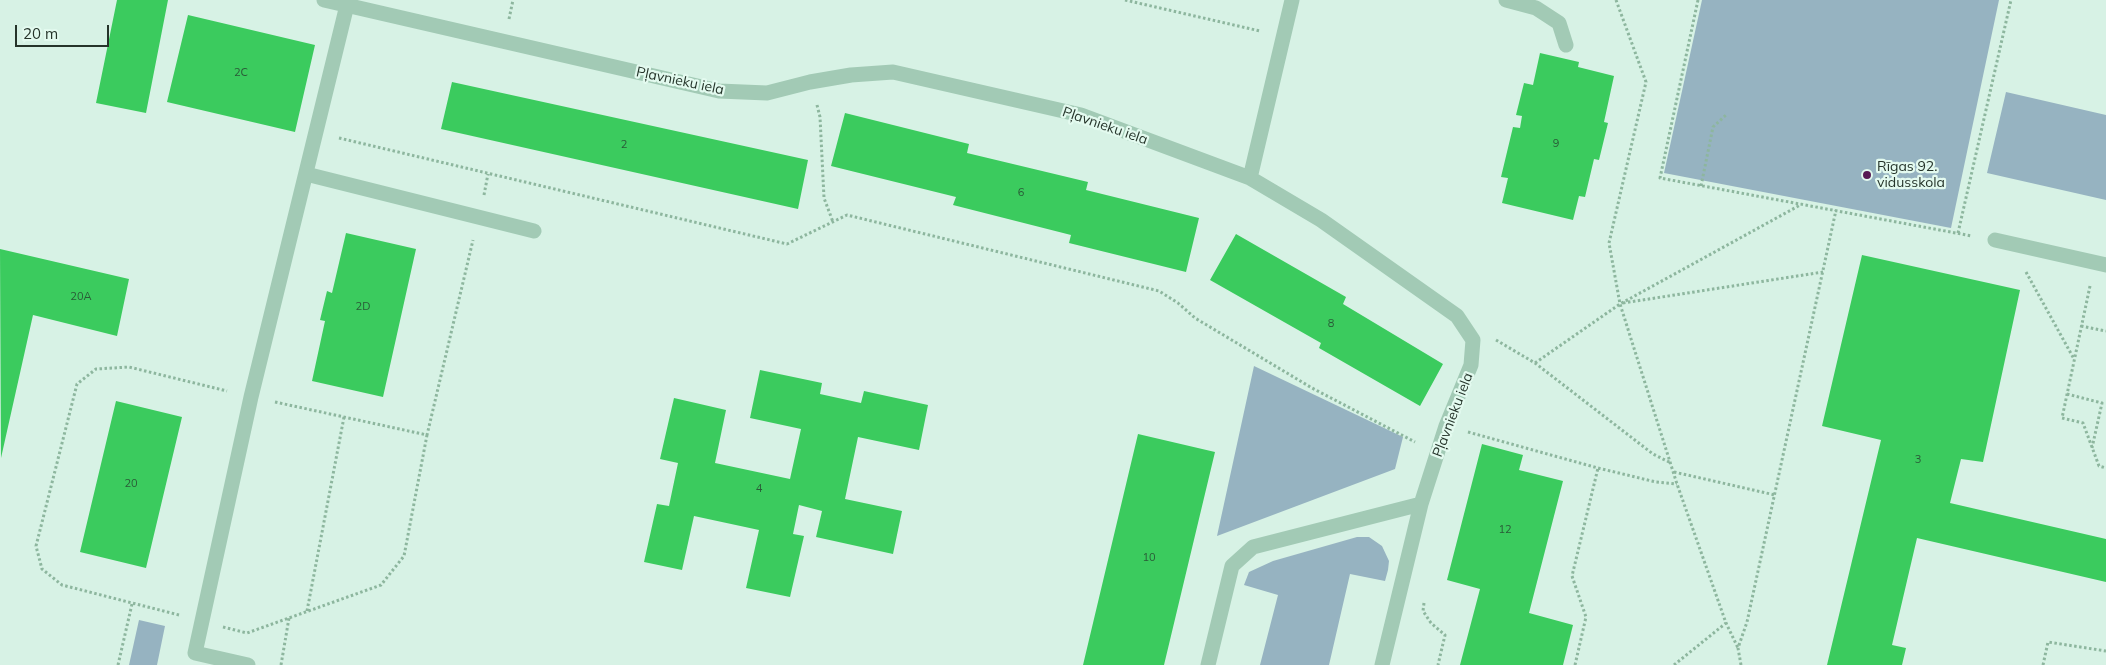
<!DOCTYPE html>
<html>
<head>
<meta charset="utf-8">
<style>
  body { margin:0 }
  #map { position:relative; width:2106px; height:665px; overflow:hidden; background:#d7f2e5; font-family:Mulish,sans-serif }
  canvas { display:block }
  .scale { position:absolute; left:15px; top:25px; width:94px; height:22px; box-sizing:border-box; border:2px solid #25342a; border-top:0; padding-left:6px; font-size:15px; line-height:18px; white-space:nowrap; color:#25342a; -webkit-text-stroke:4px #e3faef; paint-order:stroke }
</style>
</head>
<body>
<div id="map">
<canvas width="2106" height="665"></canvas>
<div class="scale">20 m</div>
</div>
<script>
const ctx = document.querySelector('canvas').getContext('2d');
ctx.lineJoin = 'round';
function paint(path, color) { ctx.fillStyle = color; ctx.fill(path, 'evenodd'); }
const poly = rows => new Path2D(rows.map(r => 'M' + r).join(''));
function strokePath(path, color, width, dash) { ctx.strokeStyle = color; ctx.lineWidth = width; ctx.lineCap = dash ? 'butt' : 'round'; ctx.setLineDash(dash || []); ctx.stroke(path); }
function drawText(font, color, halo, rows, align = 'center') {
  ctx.font = font + ' Mulish,sans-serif'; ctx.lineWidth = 4.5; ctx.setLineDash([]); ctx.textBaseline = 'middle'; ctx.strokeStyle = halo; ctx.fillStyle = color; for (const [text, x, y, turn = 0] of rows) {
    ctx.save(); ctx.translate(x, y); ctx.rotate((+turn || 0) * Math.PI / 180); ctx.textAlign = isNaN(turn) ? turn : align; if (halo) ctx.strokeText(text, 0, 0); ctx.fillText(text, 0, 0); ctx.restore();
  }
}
paint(poly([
  [1702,0,1999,0,1951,228,1664,173],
  [2006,92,2106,115,2106,200,1987,173],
  [1254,366,1403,437,1395,469,1217,536],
  [1357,537,1369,537,1382,546,1389,561,1388,570,1385,581,1350,574,1329,665,1260,665,1278,595,1244,585,1249,572,1273,561],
  [139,620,165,626,157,665,129,665]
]), '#96b3c1');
paint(poly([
  [117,0,168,0,146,113,96,103],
  [188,15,315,45,295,132,167,102],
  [1540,53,1579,62,1578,67,1614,76,1604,122,1608,123,1599,160,1594,159,1585,197,1579,196,1573,220,1502,203,1508,178,1501,177,1513,127,1520,128,1522,116,1516,115,1524,83,1533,85],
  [452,82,808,160,798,209,441,129],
  [845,113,969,144,967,153,1088,182,1086,190,1199,218,1186,272,1069,243,1071,235,953,205,956,197,831,166],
  [346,233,416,249,383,397,312,381,325,321,320,320,327,291,332,293],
  [1236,234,1346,297,1343,304,1443,364,1420,406,1319,348,1321,343,1210,280],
  [0,249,129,279,117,336,33,315,1,458],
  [1862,255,2020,290,1983,462,1961,459,1950,503,2106,539,2106,582,1917,538,1892,645,1906,648,1902,665,1827,665,1881,440,1822,426],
  [760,370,822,383,820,394,861,403,864,391,928,405,919,450,858,437,845,499,902,511,893,554,816,537,822,511,799,505,793,534,804,536,790,597,746,588,759,530,694,516,682,570,644,562,657,504,669,506,678,463,660,459,674,398,726,410,715,463,790,479,801,429,750,418],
  [116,401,182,417,146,568,80,552],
  [1138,434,1215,452,1164,665,1083,665],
  [1482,444,1523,455,1519,470,1563,481,1529,613,1573,625,1563,665,1460,665,1480,589,1447,580]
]), '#3bcb5e');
strokePath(poly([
  [1125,0,1260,31],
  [1616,0,1646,82,1609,243,1620,304,1677,484,1726,623,1738,648],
  [1698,0,1660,178,1972,236],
  [509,19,513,0],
  [817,105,820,117,824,198,833,222],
  [339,138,787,244,847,215,1159,291,1178,303,1195,318,1312,388,1415,442],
  [1701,186,1713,127,1726,115],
  [484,195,488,174],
  [1958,233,2011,0],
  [2026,272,2074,359],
  [2090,286,2062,418,2083,423,2099,466,2106,468],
  [1623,303,1823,272],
  [2081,326,2106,331],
  [1496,340,1535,363,1653,454,1671,463],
  [1535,363,1620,304,1802,204],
  [2067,394,2102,403,2092,448],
  [275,402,427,435,473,240],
  [1468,432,1598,468,1656,482,1677,484],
  [1674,472,1775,495],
  [1424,603,1423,611,1431,623,1445,635,1438,665],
  [307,611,344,417],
  [179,615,62,585,42,569,36,546,77,384,96,369,129,367,227,391],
  [223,627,247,633,381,585,404,556,427,435],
  [118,665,132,604],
  [281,665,289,618],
  [1575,665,1586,617,1572,576,1598,468],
  [1674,665,1726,623],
  [1741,665,1738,648,1747,622,1836,210],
  [2043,665,2048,642,2106,651]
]), '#8db69e', 3, [2.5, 2.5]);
strokePath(poly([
  [324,0,719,91,767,93,810,82,851,75,893,72,1081,115,1250,178,1321,220,1457,316,1473,340,1471,365,1446,426,1421,504,1382,665],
  [1506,0,1536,8,1559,23,1566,45],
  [306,174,534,231],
  [1250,178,1292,0],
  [1995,240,2106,265],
  [248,665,195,653,251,397,347,5],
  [1208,665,1232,566,1253,547,1421,504]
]), '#a2cab5', 15);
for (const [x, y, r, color] of [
  [1867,175,5,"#571953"]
]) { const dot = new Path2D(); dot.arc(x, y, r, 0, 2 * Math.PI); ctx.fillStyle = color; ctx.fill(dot); strokePath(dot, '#e3faef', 2); }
drawText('11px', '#2a5a37', null, [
  ["2C",241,73],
  ["9",1556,144],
  ["2",624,145],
  ["6",1021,193],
  ["20A",81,297],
  ["2D",363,307],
  ["8",1331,324],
  ["3",1918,460],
  ["20",131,484],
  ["4",759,489],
  ["12",1505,530],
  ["10",1149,558]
]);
drawText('14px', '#25342a', '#e3faef', [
  ["Pļavnieku iela",680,81,12],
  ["Pļavnieku iela",1105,126,19],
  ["Pļavnieku iela",1453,415,-69]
]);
drawText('14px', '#25342a', '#e3faef', [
  ["Rīgas 92.",1877,167],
  ["vidusskola",1877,183]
], 'left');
</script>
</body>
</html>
